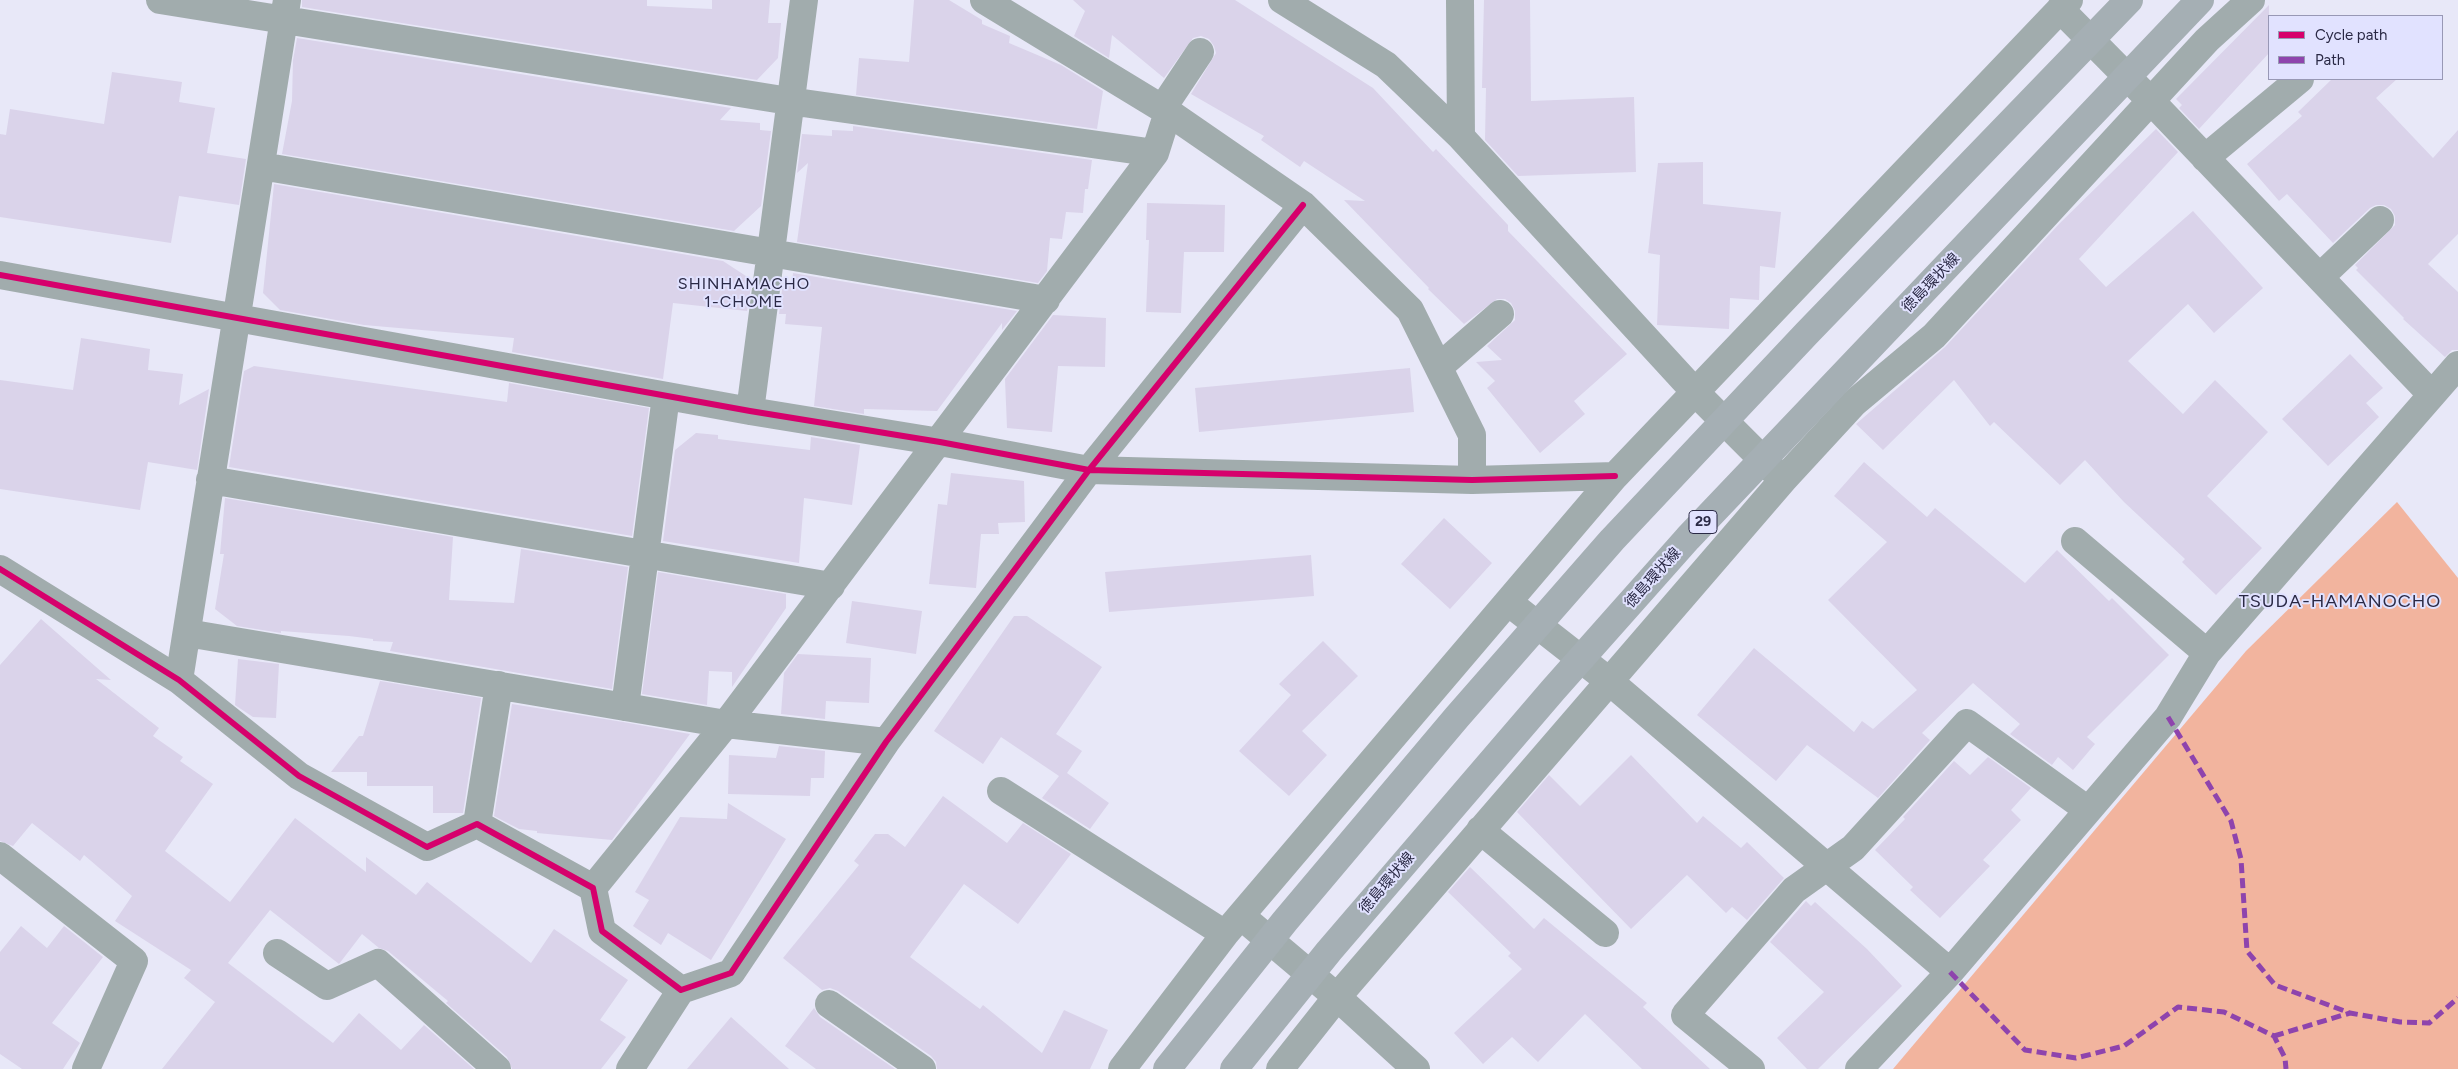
<!DOCTYPE html>
<html>
<head>
<meta charset="utf-8">
<style>
  body { margin:0 }
  #map { position:relative; width:2458px; height:1069px; overflow:hidden; background:#e8e8f8; font-family:Figtree,sans-serif }
  canvas { display:block }
  .legend { position:absolute; left:2268px; top:15px; width:175px; height:65px; box-sizing:border-box; background:#e1e2ff; border:1px solid #9898b5; margin:0; padding:6px 9px; list-style:none; font-size:15px; color:#2a2945 }
  .legend li { display:flex; align-items:center; gap:10px; height:25px }
  .legend b { width:25px; border:1px solid #9898b5 }
</style>
</head>
<body>
<div id="map">
<canvas width="2458" height="1069"></canvas>
<ul class="legend">
<li><b style="height:6px;background:#d6006c"></b>Cycle path</li>
<li><b style="height:6px;background:#8e44ad"></b>Path</li>
</ul>
</div>
<script>
const ctx = document.querySelector('canvas').getContext('2d');
ctx.lineJoin = 'round';
function paint(path, color) { ctx.fillStyle = color; ctx.fill(path, 'evenodd'); }
const poly = rows => new Path2D(rows.map(r => 'M' + r).join(''));
function strokePath(path, color, width, dash) { ctx.strokeStyle = color; ctx.lineWidth = width; ctx.lineCap = dash ? 'butt' : 'round'; ctx.setLineDash(dash || []); ctx.stroke(path); }
function drawText(font, color, halo, rows, align = 'center') {
  ctx.font = font + ' Figtree,"Noto Sans JP",sans-serif'; ctx.lineWidth = 4; ctx.setLineDash([]); ctx.textBaseline = 'middle'; ctx.strokeStyle = halo; ctx.fillStyle = color; for (const [text, x, y, turn = 0] of rows) {
    ctx.save(); ctx.translate(x, y); ctx.rotate((+turn || 0) * Math.PI / 180); ctx.textAlign = isNaN(turn) ? turn : align; if (halo) ctx.strokeText(text, 0, 0); ctx.fillText(text, 0, 0); ctx.restore();
  }
}
paint(poly([
  [2397,502,2458,578,2458,1069,1893,1069,2246,651]
]), '#f2b49e');
paint(poly([
  [302,0,647,0,647,6,712,9,712,0,770,0,768,23,781,23,778,58,757,80,302,7],
  [914,0,949,0,982,20,982,24,1010,36,1009,43,1061,65,1103,91,1097,129,856,95,859,58,909,62],
  [1073,0,1235,0,1373,88,1433,152,1436,149,1476,191,1508,225,1508,231,1627,354,1574,401,1585,414,1540,453,1487,388,1495,381,1476,362,1502,360,1487,346,1515,320,1515,311,1511,303,1505,299,1497,299,1464,324,1428,289,1429,288,1344,200,1365,201,1304,161,1300,167,1261,140,1264,136,1191,94,1216,53,1214,46,1209,39,1201,36,1193,38,1164,78,1112,35,1109,58,1074,36,1085,11],
  [1484,0,1530,0,1531,101,1634,97,1636,172,1518,176,1485,140,1486,88,1482,88],
  [2269,5,2269,53,2199,129,2179,108,2182,105,2176,99],
  [297,38,731,108,720,120,760,123,760,130,771,131,761,206,734,231,282,154,292,101,293,60],
  [112,72,182,82,179,102,215,108,207,153,246,159,239,205,179,196,171,243,0,217,0,134,6,135,10,109,104,124],
  [2332,79,2397,79,2376,98,2433,158,2458,130,2458,234,2428,264,2458,292,2458,350,2452,350,2445,357,2403,319,2404,318,2356,270,2358,268,2355,265,2395,225,2395,216,2391,209,2384,205,2376,205,2370,208,2333,243,2287,194,2279,201,2247,164,2302,116,2298,112],
  [853,126,1092,160,1088,189,1085,189,1083,213,1066,212,1062,239,1050,238,1047,271,1038,283,797,242,808,163,797,173,802,134,832,136,832,130,853,131],
  [2156,129,2178,152,2079,259,2106,287,2193,211,2263,288,2214,333,2188,304,2128,361,2183,414,2215,380,2268,432,2207,496,2262,548,2216,595,2182,562,2185,559,2124,502,2085,460,2060,485,1994,422,1990,426,1954,380,1883,450,1856,424,1945,347,2060,223],
  [1703,162,1703,204,1781,212,1775,268,1760,266,1759,300,1730,298,1729,329,1657,325,1660,255,1648,253,1658,163],
  [274,184,723,261,752,280,747,311,673,303,663,379,512,352,514,338,364,325,280,310,263,293],
  [1147,203,1225,205,1224,252,1184,252,1181,313,1146,312,1149,240,1146,240],
  [793,273,1017,311,1002,330,1002,323,937,411,864,409,864,414,814,406,822,327,785,324,786,314,779,314,783,282,792,283],
  [1053,315,1106,318,1105,367,1058,366,1052,432,1007,428,1005,379],
  [81,338,150,349,148,370,183,374,179,405,209,389,197,470,148,462,140,510,0,489,0,380,73,390],
  [2350,354,2383,388,2366,403,2379,417,2328,466,2282,419],
  [254,366,507,402,509,383,649,408,632,536,229,467,244,371],
  [1410,368,1414,412,1199,432,1195,388],
  [696,433,718,435,718,439,810,450,811,437,860,445,852,505,804,498,799,563,663,541,675,450],
  [1864,462,1927,517,1935,508,2025,583,2057,550,2109,601,2112,598,2169,655,2087,737,2095,744,2073,770,2058,757,2052,765,2010,734,2020,724,1973,683,1922,733,1930,740,1878,798,1807,745,1776,781,1697,715,1754,648,1854,732,1862,721,1873,729,1917,690,1828,600,1887,542,1834,496],
  [951,473,1024,481,1025,522,998,523,999,534,981,534,976,588,929,584,938,504,947,505],
  [225,498,453,537,449,600,514,603,521,549,628,567,612,689,390,651,393,642,373,641,373,639,349,636,281,631,281,633,237,626,215,609,224,554,220,554],
  [1444,518,1492,563,1450,609,1401,564],
  [1311,555,1314,596,1109,612,1105,572],
  [658,572,786,594,786,608,732,687,732,672,709,671,707,705,642,694],
  [852,601,922,611,916,654,846,643],
  [1014,616,1027,616,1102,667,1056,734,1082,751,1067,773,1109,803,1090,829,1042,798,1059,776,1001,737,983,764,934,731],
  [41,619,111,680,96,679,159,728,153,736,183,757,180,761,213,784,165,851,230,902,295,818,366,872,366,857,416,895,427,882,531,963,554,929,628,980,600,1020,626,1037,601,1069,512,1069,507,1057,446,1003,448,1001,388,951,379,948,362,934,339,964,270,910,228,963,333,1043,359,1013,401,1050,424,1025,474,1069,162,1069,215,1002,184,978,191,970,115,921,132,896,84,855,80,861,32,823,13,846,0,841,0,665],
  [1323,641,1358,676,1302,731,1327,755,1289,796,1239,751,1291,695,1279,684],
  [798,654,871,658,869,703,826,701,825,719,781,714,784,673],
  [238,659,279,664,276,718,253,717,235,705],
  [380,681,481,698,463,813,433,813,433,786,367,786,367,772,331,772,359,736,363,736],
  [512,704,623,722,690,734,612,840,537,833,537,831,519,829,494,816],
  [779,746,825,751,824,778,811,778,810,796,728,794,729,755,776,758],
  [1631,755,1697,823,1703,816,1741,848,1747,842,1784,878,1747,920,1732,907,1726,913,1687,875,1631,929,1517,812,1549,775,1580,806],
  [1988,757,2031,788,2011,810,2021,820,1983,860,1990,866,1940,918,1910,890,1913,887,1875,850,1905,819,1903,817,1954,761,1970,775],
  [943,796,1007,843,1023,823,1071,854,1018,924,964,884,910,957,980,1009,983,1005,1042,1053,1064,1010,1108,1030,1090,1069,937,1069,936,1062,931,1056,838,991,830,988,822,990,783,958,859,865,854,861,875,834,888,834,905,847],
  [728,803,786,839,711,960,668,933,661,945,633,926,649,900,635,892,680,817,727,819],
  [1470,867,1534,929,1544,918,1647,1003,1643,1007,1710,1069,1642,1069,1585,1014,1538,1062,1512,1037,1483,1064,1454,1033,1522,969,1508,956,1511,953,1448,892],
  [1806,901,1811,906,1815,902,1867,949,1902,986,1818,1069,1807,1069,1777,1038,1824,992,1770,942],
  [21,926,47,948,64,926,103,957,52,1023,80,1043,63,1069,22,1069,0,1054,0,952],
  [814,1008,820,1017,895,1069,816,1069,785,1046],
  [731,1017,789,1069,687,1069]
]), '#dad3ea');
strokePath(poly([
  [160,0,789,101,1155,153],
  [984,0,1168,112,1303,205,1410,310,1472,435,1472,480],
  [1282,0,1386,65,1461,137,1696,393,1780,477],
  [1460,0,1461,137],
  [2060,9,2151,101,2432,395],
  [1162,109,1200,52],
  [2205,158,2300,79],
  [261,166,1046,300],
  [0,275,750,411,940,442,1089,470,1472,480,1615,476],
  [2320,277,2380,220],
  [1439,367,1500,314],
  [750,411,804,0],
  [210,480,831,586],
  [2075,541,2207,653],
  [0,569,179,680,299,776,427,847,477,824,593,888,602,931,681,990,731,973,886,742,1089,470,1303,205],
  [1508,602,1609,681,1950,972],
  [187,633,726,724,886,742],
  [179,680,287,0],
  [625,707,666,396],
  [1001,791,1225,934],
  [477,824,499,685],
  [1480,830,1605,933],
  [0,856,134,961,86,1069],
  [593,888,726,724,1155,153,1168,112],
  [1241,916,1337,997,1416,1069],
  [277,953,327,986,378,963,497,1069],
  [829,1004,922,1069],
  [630,1069,681,990],
  [1122,1069,1225,934,1615,476,2069,0],
  [1280,1069,1337,997,1783,480,1854,403,1934,336,2207,40,2251,0],
  [1751,1069,1685,1015,1794,890,1853,848,1967,723,2088,810],
  [1859,1069,1950,972,2168,717,2207,653,2458,365]
]), '#a1acad', 28);
strokePath(poly([
  [1167,1069,1285,921,1457,717,1612,540,1807,333,2129,0],
  [1234,1069,1329,951,1553,690,1688,538,2200,0]
]), '#a5afb4', 28);
strokePath(poly([
  [2168,717,2231,821,2241,859,2247,951,2275,985,2350,1013,2400,1022,2429,1023,2458,998],
  [1950,972,2025,1050,2076,1058,2124,1046,2178,1007,2224,1012,2274,1036,2285,1058,2286,1069],
  [2274,1036,2350,1013]
]), '#8e44ad', 5, [10, 5]);
strokePath(poly([
  [0,275,750,411,940,442,1089,470,1472,480,1615,476],
  [0,569,179,680,299,776,427,847,477,824,593,888,602,931,681,990,731,973,886,742,1089,470,1303,205]
]), '#d6006c', 6);
for (const [x, y, w] of [
  [1703,522,28]
]) { const box = new Path2D(); box.roundRect(x - w / 2, y - 11.5, w, 23, 4); ctx.fillStyle = '#e1e2ff'; ctx.fill(box); strokePath(box, '#2a2945', 1); }
drawText('bold 14px', '#2a2945', null, [
  ["29",1703,522]
]);
drawText('15px', '#2a2945', '#e1e2ff', [
  ["徳島環状線",1931,283,-46],
  ["徳島環状線",1653,578,-48],
  ["徳島環状線",1387,883,-49]
]);
ctx.letterSpacing = '1px';
drawText('16px', '#2a2945', '#e1e2ff', [
  ["SHINHAMACHO",744,284],
  ["1-CHOME",744,302]
]);
ctx.letterSpacing = '0px';
ctx.letterSpacing = '1px';
drawText('18px', '#2a2945', '#e1e2ff', [
  ["TSUDA-HAMANOCHO",2340,602]
]);
ctx.letterSpacing = '0px';
</script>
</body>
</html>
